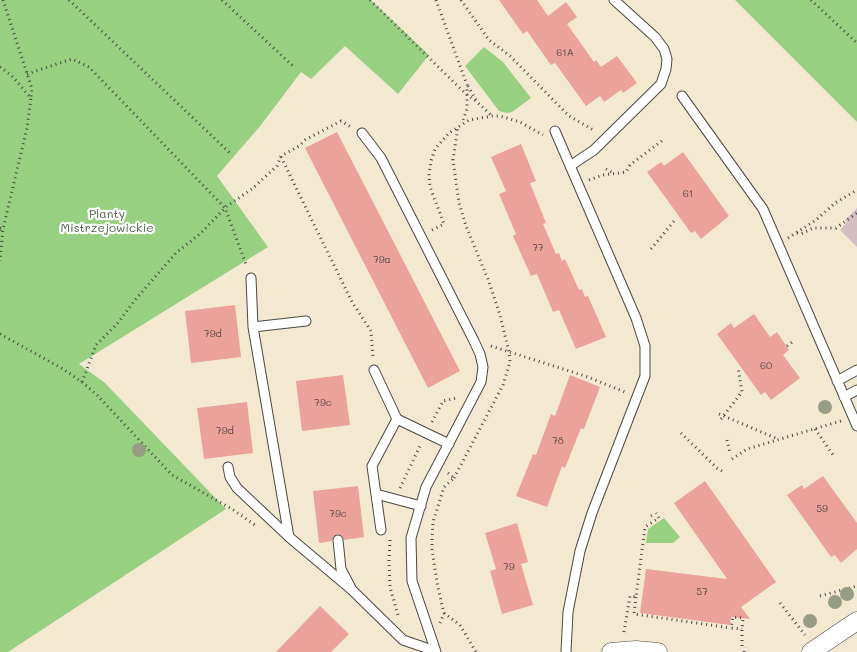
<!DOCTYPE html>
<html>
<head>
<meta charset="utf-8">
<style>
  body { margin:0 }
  canvas { display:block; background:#f3e9d1 }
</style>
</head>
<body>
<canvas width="857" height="652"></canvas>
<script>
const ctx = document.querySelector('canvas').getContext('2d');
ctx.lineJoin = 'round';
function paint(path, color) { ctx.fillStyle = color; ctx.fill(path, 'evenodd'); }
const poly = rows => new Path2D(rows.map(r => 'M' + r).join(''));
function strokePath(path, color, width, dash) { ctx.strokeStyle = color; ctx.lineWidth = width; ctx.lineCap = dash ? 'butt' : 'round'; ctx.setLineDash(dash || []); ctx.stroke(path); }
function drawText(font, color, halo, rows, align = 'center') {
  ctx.font = font + ' Mali,sans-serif'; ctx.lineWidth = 4.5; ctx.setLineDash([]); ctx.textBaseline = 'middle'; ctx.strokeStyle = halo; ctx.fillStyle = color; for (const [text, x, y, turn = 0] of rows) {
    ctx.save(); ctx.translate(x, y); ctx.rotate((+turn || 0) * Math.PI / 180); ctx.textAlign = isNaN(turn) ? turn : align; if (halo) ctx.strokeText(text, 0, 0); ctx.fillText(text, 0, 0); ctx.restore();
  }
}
paint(poly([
  [857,208,857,247,840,230,847,222,845,220]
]), '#d2bec3');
paint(poly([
  [0,0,371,0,429,55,398,94,345,46,311,79,301,72,261,125,217,176,268,247,79,364,105,383,226,509,8,652,0,652],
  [735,0,857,0,857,122],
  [484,47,503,62,531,98,512,112,507,113,499,111,465,66],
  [664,518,680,537,673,543,646,543,648,529]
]), '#98d082');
paint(poly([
  [499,0,537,0,548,16,566,2,577,17,567,24,594,62,596,60,601,67,617,56,637,83,623,93,621,90,604,102,600,96,586,106,555,63,551,65,527,31,523,34],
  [337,132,460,371,428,388,305,148],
  [521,144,536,181,530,183,546,223,543,224,556,254,559,253,562,261,565,259,579,290,582,289,585,297,588,296,606,337,576,349,559,310,553,312,537,274,531,276,513,236,516,234,499,194,506,191,491,157],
  [683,152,729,216,701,239,695,231,691,233,647,172,661,162,664,166],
  [235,305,241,357,191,363,185,311],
  [754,314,770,337,777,332,789,350,783,355,800,378,771,400,765,392,761,395,717,334,731,323,734,328],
  [343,375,350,425,302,431,296,381],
  [570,375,600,387,584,429,581,428,565,468,562,466,547,507,516,496,533,454,536,455,551,414,555,416],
  [247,402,253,453,204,459,197,408],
  [823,476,857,523,857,549,841,563,835,555,831,557,787,495,802,485,804,489],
  [705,481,776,582,741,607,750,619,731,617,730,625,640,613,646,569,727,579,674,503],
  [358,486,364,537,344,540,341,535,337,534,333,537,332,541,319,543,313,491],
  [517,523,528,562,521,564,533,605,502,614,490,571,496,569,485,533],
  [320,606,349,634,331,652,276,652]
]), '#eaa29b');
const service = poly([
  [682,96,763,209,857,426],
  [555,131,636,318,645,346,645,376,592,513,580,551,568,612,566,652],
  [362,133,381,158,474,341,480,354,483,367,481,382,426,487,411,538,412,581,436,652],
  [570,166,594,150,661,84,666,69,667,59,664,49,655,37,614,0],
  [251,278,253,327,289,537,352,590],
  [253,327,306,321],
  [374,370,397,419,449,444],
  [837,381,857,370],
  [844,397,857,390],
  [228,467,230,477,237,488,289,537],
  [376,494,421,506],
  [381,530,372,466,397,419],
  [338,540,341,569,352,590,403,640,435,651]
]);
const minor = poly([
  [611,652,636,650,658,652],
  [811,652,857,621]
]);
strokePath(service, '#494844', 11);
strokePath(minor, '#494844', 19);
strokePath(poly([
  [3,0,32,89,31,97],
  [69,0,232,155],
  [222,0,294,67],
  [370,0,466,94,476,101,492,116],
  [436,0,467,85,467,109,462,123],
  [461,0,489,40,510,56,569,116,595,131],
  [811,0,857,43],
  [0,67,11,75,31,98,27,128,3,229,0,234],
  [27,74,72,59,89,67,225,208,247,267],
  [468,86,476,100],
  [281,157,352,302,371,331,373,358],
  [606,169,613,173],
  [589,180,603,175,626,172,630,165,663,140],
  [0,228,3,229,0,261],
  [432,230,444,224,430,187,429,174,431,161,435,149,449,133,469,120,492,116,500,116,520,122,543,135],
  [797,233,801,234,813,228,836,228,857,213],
  [788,238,816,220,835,203,857,190],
  [651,249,675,220],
  [0,334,63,369,82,382,97,395,172,475,232,509,255,525],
  [491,346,585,376,625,392],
  [787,346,795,340],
  [82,382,96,345,117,324,135,300,176,253,201,233,227,206,252,189,277,166,281,156,299,146,305,140,341,121,351,127],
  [719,414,778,439],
  [721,419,742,392,738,367],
  [432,422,443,401,456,398],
  [815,429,833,455],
  [681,433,717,468,722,471],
  [727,440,730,453],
  [732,459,747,449,841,421],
  [454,478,503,385,510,362,509,352,500,315,489,282,466,226,459,203,453,160,458,126],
  [400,488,421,444],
  [651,516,654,514],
  [390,540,389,561,390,587,398,615],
  [820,596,857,586],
  [636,597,634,614,731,628],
  [780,603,805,635],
  [444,613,460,625,476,652],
  [440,623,444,613,438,588,432,550,432,537,433,522,444,487,454,478,448,473],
  [624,632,630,596,636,597,645,527,659,518,656,513],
  [742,646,742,629,743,618,733,617,731,628,742,629],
  [744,652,745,647]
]), '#494844', 3, [1, 4]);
strokePath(service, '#fff', 9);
strokePath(minor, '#fff', 18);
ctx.fillStyle = '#979c84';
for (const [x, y] of [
  [825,407],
  [139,450],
  [847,594],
  [835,602],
  [810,621]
]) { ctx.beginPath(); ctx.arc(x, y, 7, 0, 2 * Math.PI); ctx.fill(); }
drawText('10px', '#5b4947', null, [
  ["61A",565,53],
  ["61",688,194],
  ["77",538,248],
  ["79a",382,260],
  ["79d",213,334],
  ["60",766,366],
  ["79c",323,403],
  ["79d",225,431],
  ["78",558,441],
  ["59",822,509],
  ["79c",338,514],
  ["79",509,567],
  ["57",702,592]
]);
drawText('12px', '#4c5d45', '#fff', [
  ["Planty",107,214],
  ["Mistrzejowickie",107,228]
]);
</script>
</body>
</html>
